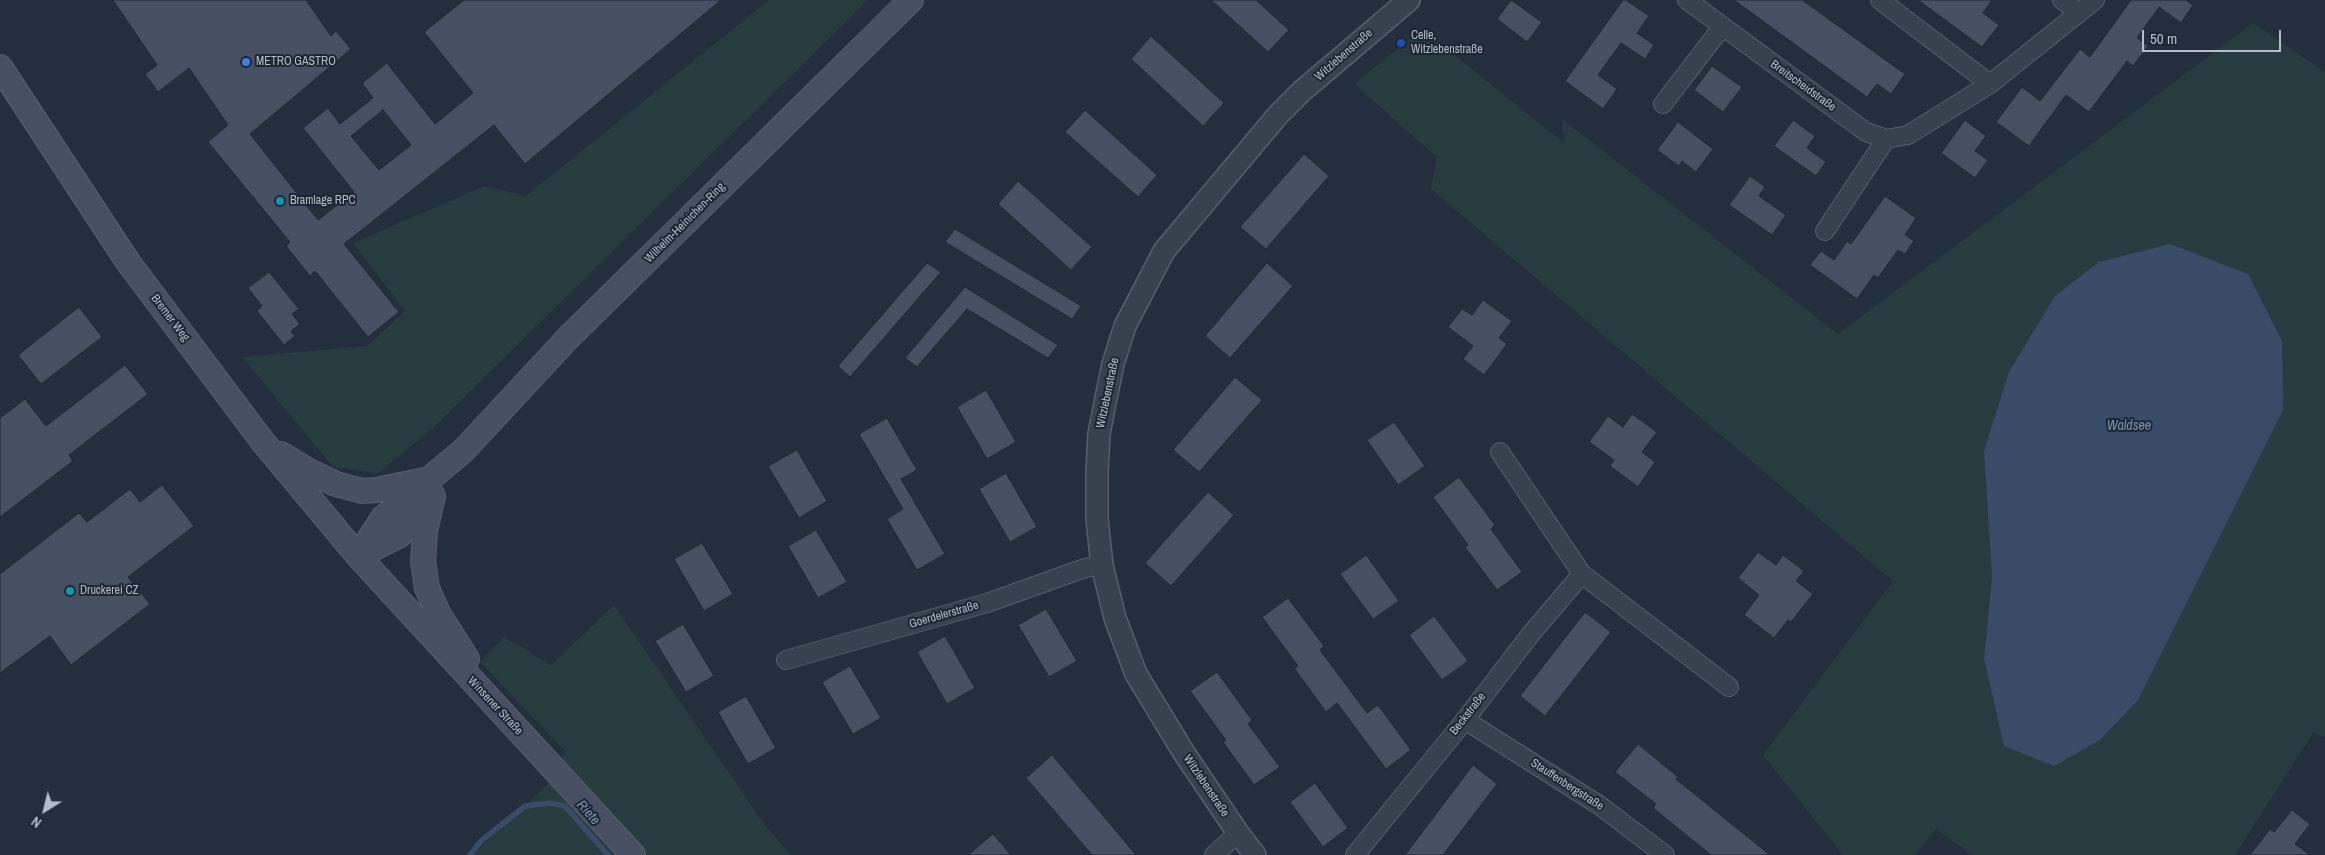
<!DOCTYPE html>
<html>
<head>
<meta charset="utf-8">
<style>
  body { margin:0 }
  #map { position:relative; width:2325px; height:855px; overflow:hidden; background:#242f3e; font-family:"Archivo Narrow",sans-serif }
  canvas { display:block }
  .north { position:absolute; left:20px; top:785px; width:50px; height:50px; -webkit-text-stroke:4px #1d2633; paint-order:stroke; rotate:216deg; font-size:14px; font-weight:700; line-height:20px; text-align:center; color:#b4bcc9 }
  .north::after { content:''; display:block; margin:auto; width:18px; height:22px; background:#b4bcc9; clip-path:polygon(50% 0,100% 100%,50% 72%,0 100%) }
  .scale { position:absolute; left:2142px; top:30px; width:139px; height:22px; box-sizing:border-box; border:2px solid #b4bcc9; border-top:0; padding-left:6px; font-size:15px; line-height:18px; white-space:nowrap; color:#b4bcc9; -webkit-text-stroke:4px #1d2633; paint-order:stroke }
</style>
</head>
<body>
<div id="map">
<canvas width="2325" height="855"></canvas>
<div class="north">N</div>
<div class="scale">50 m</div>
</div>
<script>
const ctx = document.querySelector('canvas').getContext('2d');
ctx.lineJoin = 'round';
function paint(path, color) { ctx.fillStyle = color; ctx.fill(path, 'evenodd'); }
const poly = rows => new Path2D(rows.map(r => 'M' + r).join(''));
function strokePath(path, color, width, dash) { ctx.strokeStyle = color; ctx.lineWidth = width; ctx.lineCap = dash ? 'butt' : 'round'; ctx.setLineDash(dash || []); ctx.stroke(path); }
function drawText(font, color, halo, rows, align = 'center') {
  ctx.font = font + ' "Archivo Narrow",sans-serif'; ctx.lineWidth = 4; ctx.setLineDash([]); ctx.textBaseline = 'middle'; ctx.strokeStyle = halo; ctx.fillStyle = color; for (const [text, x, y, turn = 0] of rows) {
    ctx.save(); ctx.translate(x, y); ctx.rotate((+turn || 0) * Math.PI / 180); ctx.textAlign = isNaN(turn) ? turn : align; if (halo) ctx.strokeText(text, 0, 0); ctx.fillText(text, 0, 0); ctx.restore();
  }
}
paint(poly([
  [769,0,868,0,433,428,378,473,333,467,242,357,367,346,405,311,353,243,484,186,526,196],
  [2253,23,2325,72,2325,737,2313,733,2235,855,1972,855,1936,829,1915,855,1843,855,1763,755,1893,581,1431,189,1437,157,1354,84,1422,29,1564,143,1562,119,1838,334],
  [1984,451,2004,745,1984,659,1992,577],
  [614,605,764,824,791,855,472,855,545,787,566,752,480,662,504,637,551,665]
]), '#263c3f');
paint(poly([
  [2170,244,2248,274,2282,341,2283,410,2138,700,2100,740,2054,766,2004,746,1984,659,1992,577,1984,451,2009,372,2055,296,2099,262]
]), '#394c67');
strokePath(poly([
  [470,855,481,841,525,806,550,803,565,806,608,855]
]), '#394c67', 5.5);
const building = poly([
  [113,0,306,0,331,36,336,31,351,49,250,134,318,220,354,192,303,128,328,108,340,124,373,98,362,83,387,63,435,124,473,93,424,32,464,0,721,0,525,164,494,125,344,244,399,312,368,337,315,271,310,276,286,246,290,242,208,142,228,125,189,68,158,92,145,74,157,65,113,0],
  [383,110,411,145,379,170,351,136,383,110],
  [1211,0,1256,0,1289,30,1268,52,1211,0],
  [1511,0,1542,22,1527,42,1497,19,1511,0],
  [1623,0,1626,0,1649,16,1637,33,1654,45,1645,59,1621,43,1598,75,1617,89,1603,109,1565,81,1623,0],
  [1734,0,1802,0,1905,74,1891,94,1877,84,1867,97,1734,0],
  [1918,0,1992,0,1983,13,1999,25,1982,47,1918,0],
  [2131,0,2186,0,2193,5,2181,23,2159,7,2137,38,2148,46,2133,66,2127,61,2089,112,2066,95,2029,146,1996,122,2022,87,2040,101,2080,49,2090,57,2131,0],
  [1151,36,1224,103,1203,126,1131,59,1151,36],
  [1712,66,1742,87,1723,112,1694,90,1712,66],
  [1085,110,1157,175,1138,197,1065,132,1085,110],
  [1793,120,1815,136,1807,148,1826,162,1816,176,1774,146,1793,120],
  [1965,120,1986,136,1975,151,1988,160,1975,178,1941,153,1965,120],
  [1678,122,1713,149,1696,172,1682,161,1679,166,1657,150,1678,122],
  [1304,154,1329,176,1266,249,1240,227,1304,154],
  [1750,176,1765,187,1759,196,1786,215,1772,235,1729,205,1750,176],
  [1018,181,1092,247,1071,270,998,204,1018,181],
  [1885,196,1916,218,1905,235,1914,241,1905,254,1898,250,1878,278,1874,275,1857,299,1810,265,1821,251,1834,260,1847,241,1851,244,1885,196],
  [955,229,1060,293,1081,306,1072,319,945,242,955,229],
  [927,263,941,272,850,377,838,366,927,263],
  [1267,263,1293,286,1230,358,1205,336,1267,263],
  [269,272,299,309,292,314,300,324,291,331,295,336,284,345,257,311,262,306,248,288,269,272],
  [965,287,1058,345,1048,358,967,309,917,367,905,358,965,287],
  [1483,300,1512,321,1499,338,1507,344,1484,375,1463,359,1473,346,1448,327,1462,309,1472,315,1483,300],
  [79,307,102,337,41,384,18,355,79,307],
  [125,365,148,394,69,455,73,461,0,517,0,418,25,399,46,426,125,365],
  [1235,377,1262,400,1199,472,1173,450,1235,377],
  [986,390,1016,442,987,459,957,407,986,390],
  [1632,414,1657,432,1642,452,1655,462,1638,487,1610,466,1614,460,1589,442,1608,416,1623,427,1632,414],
  [887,418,917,470,901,479,945,554,917,570,887,519,903,509,859,434,887,418],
  [1394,422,1425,466,1398,485,1367,440,1394,422],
  [797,450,827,501,799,518,768,466,797,450],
  [1006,473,1037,527,1010,542,979,489,1006,473],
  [1459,477,1495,525,1491,529,1522,572,1497,590,1465,547,1468,545,1433,497,1459,477],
  [162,485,194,526,128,577,150,604,71,665,50,636,0,673,0,574,79,513,87,522,130,489,140,502,162,485],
  [1208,492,1234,515,1171,586,1145,563,1208,492],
  [816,530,847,582,818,598,788,546,816,530],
  [702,543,733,594,704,611,674,559,702,543],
  [1758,552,1776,565,1783,555,1804,571,1796,581,1813,594,1791,622,1788,620,1774,638,1744,615,1759,595,1738,578,1758,552],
  [1366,555,1399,601,1373,619,1340,574,1366,555],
  [1288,598,1324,646,1320,650,1367,713,1378,705,1411,750,1386,769,1337,703,1326,712,1294,668,1298,666,1262,617,1288,598],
  [1046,609,1077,661,1049,677,1018,625,1046,609],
  [1585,612,1611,632,1545,716,1520,696,1585,612],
  [1434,616,1468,661,1442,680,1409,635,1434,616],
  [683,624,714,676,686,692,655,641,683,624],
  [945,636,975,688,947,704,917,652,945,636],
  [850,666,881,718,853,734,822,682,850,666],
  [1217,672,1252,720,1248,724,1280,767,1254,785,1223,742,1226,740,1190,691,1217,672],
  [746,696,776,748,748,764,718,712,746,696],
  [1638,744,1678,777,1676,779,1770,855,1711,855,1653,808,1656,804,1615,772,1638,744],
  [1052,755,1121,837,1136,855,1092,855,1026,778,1052,755],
  [1473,765,1497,784,1443,855,1405,855,1473,765],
  [1315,783,1348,828,1323,847,1290,802,1315,783],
  [2292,810,2310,824,2295,844,2310,855,2250,855,2270,829,2274,832,2292,810],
  [993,834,1011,855,968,855,993,834]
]);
paint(building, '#455162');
strokePath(building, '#1f2835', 1);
const minor = poly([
  [1687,0,1866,132,1886,139,1908,135,1990,84,2095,0],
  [1880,0,1990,84],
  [2062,0,2079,13],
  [1663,104,1722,27],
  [1825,231,1886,139],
  [1500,452,1582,574,1729,687],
  [786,660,987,603,1085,568,1102,565],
  [1465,720,1599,805,1665,855],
  [1214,855,1238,833],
  [1355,855,1465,720,1530,635,1582,574]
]);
const tertiary = poly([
  [1255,855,1238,833,1184,753,1136,674,1115,618,1102,565,1097,519,1097,473,1099,434,1105,403,1113,364,1125,326,1164,251,1278,115,1302,91,1409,0]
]);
const secondary = poly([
  [0,67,128,262,263,442,358,556,633,855],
  [281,454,309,471,336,484,362,491,376,490,425,480],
  [433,496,425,531,423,561,427,588,438,613,467,659],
  [360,555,400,535,430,500],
  [358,556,383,518,464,450,568,338,911,0]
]);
strokePath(minor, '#565f6c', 20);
strokePath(tertiary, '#565f6c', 24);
strokePath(secondary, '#565f6c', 26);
strokePath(minor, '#38414e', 18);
strokePath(tertiary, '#38414e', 21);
strokePath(secondary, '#465061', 24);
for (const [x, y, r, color] of [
  [1401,43,5,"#1a4fb4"],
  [246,62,5,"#3f7fe0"],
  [280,201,5,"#0f9aa8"],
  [70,591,5,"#0f9aa8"]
]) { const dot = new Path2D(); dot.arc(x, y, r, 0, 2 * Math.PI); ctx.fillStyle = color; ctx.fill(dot); strokePath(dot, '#1d2633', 2); }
drawText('12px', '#b4bcc9', '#1d2633', [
  ["Celle,",1411,36],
  ["Witzlebenstraße",1411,50],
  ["METRO GASTRO",256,62],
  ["Bramlage RPC",290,201],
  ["Druckerei CZ",80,591]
], 'left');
drawText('12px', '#b4bcc9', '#1d2633', [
  ["Witzlebenstraße",1344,55,-41],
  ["Breitscheidstraße",1803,86,36],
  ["Wilhelm-Heinichen-Ring",685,223,-45],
  ["Bremer Weg",170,318,53],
  ["Witzlebenstraße",1108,393,-78],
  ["Goerdelerstraße",944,615,-16],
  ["Winsener Straße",495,706,47],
  ["Beckstraße",1468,714,-52],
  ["Stauffenbergstraße",1567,785,33],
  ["Witzlebenstraße",1206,786,56]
]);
drawText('italic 14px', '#7c92b1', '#1d2633', [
  ["Waldsee",2129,426],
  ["Riete",588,813,48]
]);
</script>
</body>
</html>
